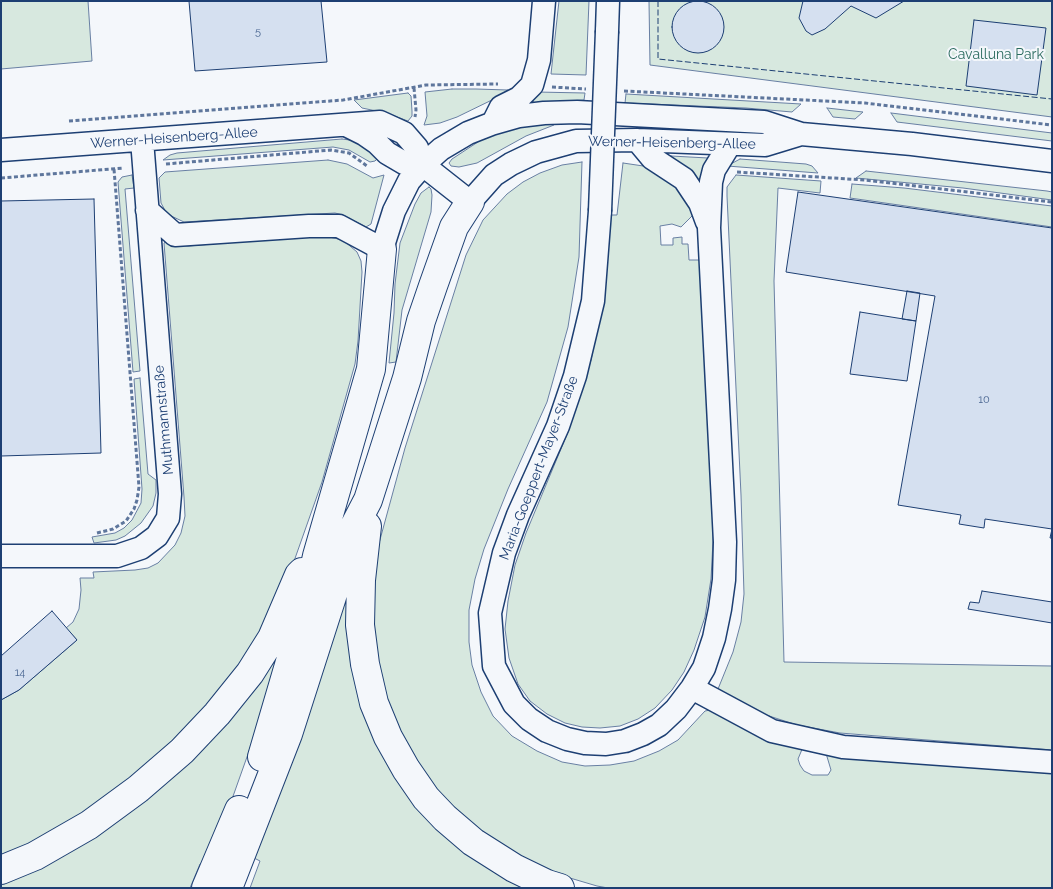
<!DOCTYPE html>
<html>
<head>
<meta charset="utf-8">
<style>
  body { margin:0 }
  #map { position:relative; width:1053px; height:889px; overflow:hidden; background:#f4f7fb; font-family:Raleway,sans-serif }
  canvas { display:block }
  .frame { position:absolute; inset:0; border:2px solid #1d3f73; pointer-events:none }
</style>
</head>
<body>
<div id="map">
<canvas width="1053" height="889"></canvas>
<div class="frame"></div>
</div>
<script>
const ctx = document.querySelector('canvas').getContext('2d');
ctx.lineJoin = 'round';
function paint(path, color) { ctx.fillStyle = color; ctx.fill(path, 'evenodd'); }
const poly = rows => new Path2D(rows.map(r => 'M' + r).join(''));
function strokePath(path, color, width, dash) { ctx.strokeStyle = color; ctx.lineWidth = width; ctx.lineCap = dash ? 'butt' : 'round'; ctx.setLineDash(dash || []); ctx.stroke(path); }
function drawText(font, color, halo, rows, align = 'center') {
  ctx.font = font + ' Raleway,sans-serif'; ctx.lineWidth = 4; ctx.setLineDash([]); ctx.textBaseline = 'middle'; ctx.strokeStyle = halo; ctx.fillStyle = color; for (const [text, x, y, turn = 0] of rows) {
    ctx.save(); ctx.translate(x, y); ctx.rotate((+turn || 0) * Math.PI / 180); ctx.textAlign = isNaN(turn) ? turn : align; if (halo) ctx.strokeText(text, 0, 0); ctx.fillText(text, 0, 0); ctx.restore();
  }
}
const green = poly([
  [1,1,88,1,92,61,1,69,1,1],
  [559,1,589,1,586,75,551,74,559,1],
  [649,1,1052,1,1052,117,650,65,649,1],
  [452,89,476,89,508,90,496,98,457,117,440,123,424,125,427,116,425,92,452,89],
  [536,92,585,93,584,100,535,103,530,99,536,92],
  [408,93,411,96,412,111,412,116,408,121,386,113,362,108,354,100,408,93],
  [626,94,801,104,792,112,746,108,625,103,626,94],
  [827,108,863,112,855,119,833,117,827,108],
  [891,113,1052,133,1052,141,897,122,891,113],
  [536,122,554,123,554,125,526,136,477,163,459,167,451,166,449,163,452,159,484,138,536,122],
  [342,139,357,141,378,158,375,161,370,162,349,150,333,147,163,160,170,155,177,153,342,139],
  [671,156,708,158,709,159,701,186,669,160,671,156],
  [740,159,806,164,812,166,818,173,727,166,740,159],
  [328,160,347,164,373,178,384,175,371,224,366,227,343,215,335,213,184,222,167,214,161,203,159,178,165,172,328,160],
  [582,162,579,257,568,327,547,402,508,489,484,549,475,579,469,610,469,642,472,665,481,692,493,716,512,736,537,751,562,762,585,766,610,765,634,761,659,751,678,740,705,711,710,710,803,747,798,759,800,765,804,771,812,775,828,775,831,770,825,750,1052,769,1052,888,608,888,597,886,553,873,507,852,475,830,443,800,402,740,386,703,375,664,372,600,378,547,405,448,466,255,483,220,507,194,523,182,540,173,562,165,582,162],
  [623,163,650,167,673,181,695,213,681,227,672,224,660,226,661,245,673,245,673,238,682,237,682,244,688,244,689,260,700,260,713,507,713,541,711,579,705,617,694,650,684,672,672,690,655,708,638,719,620,726,600,728,582,727,565,723,547,714,530,701,518,684,509,658,505,629,508,601,515,565,526,533,568,432,591,360,604,292,610,215,617,215,623,163],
  [866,171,1047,191,1052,192,1052,200,963,188,856,178,866,171],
  [132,175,134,188,125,189,140,371,133,372,118,182,122,177,132,175],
  [736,175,821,181,820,193,778,188,774,281,784,662,1052,666,1052,750,840,733,797,725,763,714,718,689,733,652,741,622,744,594,741,495,727,196,727,187,736,175],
  [852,184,904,188,1052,206,1052,227,850,198,852,184],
  [429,187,431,189,432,195,431,212,402,310,396,362,389,363,394,313,395,284,400,243,415,204,421,193,429,187],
  [320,235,343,240,357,252,361,261,362,272,358,341,355,364,322,482,281,598,244,665,177,742,82,817,1,861,1,700,19,690,77,640,66,628,73,622,79,609,81,590,80,578,94,578,93,572,135,570,148,568,158,563,175,545,181,533,185,516,184,497,164,243,167,241,174,244,188,246,320,235],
  [140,378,148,474,156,480,156,493,153,506,141,523,125,536,116,540,94,543,92,537,115,533,124,528,132,520,141,503,142,489,134,379,140,378],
  [348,587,375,738,529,888,250,888,260,861,252,857,348,587],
  [290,618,253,740,226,816,207,867,200,864,190,888,1,888,1,879,84,838,290,618]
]);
paint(green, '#d7e8df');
strokePath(green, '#687fa3', 1);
const building = poly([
  '672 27a26 26 0 1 1 52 0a26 26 0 1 1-52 0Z',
  [189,1,321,1,327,62,195,71,189,1],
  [803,1,904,1,876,18,851,6,825,29,812,35,806,31,799,18,803,1],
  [974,20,1046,28,1037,95,966,86,974,20],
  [798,192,1052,228,1052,538,1050,538,1052,529,985,519,984,528,959,524,961,515,898,505,935,296,786,272,798,192],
  [94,199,101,453,1,456,1,201,94,199],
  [907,291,920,293,916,321,902,319,907,291],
  [860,312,916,321,907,381,850,374,860,312],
  [982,591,1052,602,1052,623,968,609,970,602,979,603,982,591],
  [52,611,77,640,19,690,1,700,1,656,52,611]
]);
paint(building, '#d5e0f0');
strokePath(building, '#1d3f73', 1);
const minor = poly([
  [607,31,608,1],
  [495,119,501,107,519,98,532,85,539,60,544,1],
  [346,125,364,134,377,143,387,153,404,163,423,165,470,202,494,175,511,164,536,152,576,141,637,140,765,145,801,134],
  [637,140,652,158,684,179,700,203,707,222],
  [1,150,380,122,404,133,417,148,423,165],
  [147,210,175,235,309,226,339,226,382,249,394,211,409,181,423,165,441,149,468,133,491,124,519,116,544,113,577,112,764,122,801,134,912,144,1052,161],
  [600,211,593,301,575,376,558,426,518,515,504,553,490,613,494,666,514,704,529,719,547,731,567,739,585,743,606,744,625,741,643,734,659,725,676,709,692,688,704,668,714,638,720,609,724,580,725,542,709,228,711,182,714,170,730,144],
  [1,556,117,556,141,548,157,536,168,518,170,494,142,140],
  [692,688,772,731,843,747,1052,762]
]);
const highway = poly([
  [367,526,361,580,360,625,365,664,374,703,388,737,406,769,426,798,445,818,473,842,514,868,547,884,560,888],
  [262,757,304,614,317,556,371,369,382,249],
  [1,870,35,856,89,825,138,789,182,751,217,714,250,673,272,638,299,575,302,572],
  [206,888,239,810],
  [228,888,288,734,355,525,368,500,407,378,421,321,433,286,454,227,470,202]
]);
strokePath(minor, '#1d3f73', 25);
strokePath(highway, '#1d3f73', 30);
strokePath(poly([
  [552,87,586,89],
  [414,88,416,110,415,117],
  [624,91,865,103,1052,125],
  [69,121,343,100,426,85,498,84],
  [166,164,331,150,349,153,367,166],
  [737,172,865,180,1052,202],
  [1,178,124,168],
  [97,533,113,529,126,521,134,509,137,500,139,487,114,169]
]), '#5e769c', 3, [4, 2.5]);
strokePath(minor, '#f4f7fb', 22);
strokePath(highway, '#f4f7fb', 28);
const minorBridge = poly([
  [600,211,607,31]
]);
strokePath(minorBridge, '#1d3f73', 25, []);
strokePath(minorBridge, '#f4f7fb', 22);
strokePath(poly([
  [658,1,658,59,1052,99]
]), '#1d3f73', 1, [6, 2.5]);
drawText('11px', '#4b6792', null, [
  ["5",258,32],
  ["10",984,400],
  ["14",20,673]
]);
drawText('14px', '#2c6c60', '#f4f7fb', [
  ["Cavalluna Park",996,55]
]);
drawText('14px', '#1d3f73', '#f4f7fb', [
  ["Werner-Heisenberg-Allee",174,138,-4],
  ["Werner-Heisenberg-Allee",672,143,1],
  ["Muthmannstraße",164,420,-95],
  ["Maria-Goeppert-Mayer-Straße",539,468,-69]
]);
</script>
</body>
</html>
